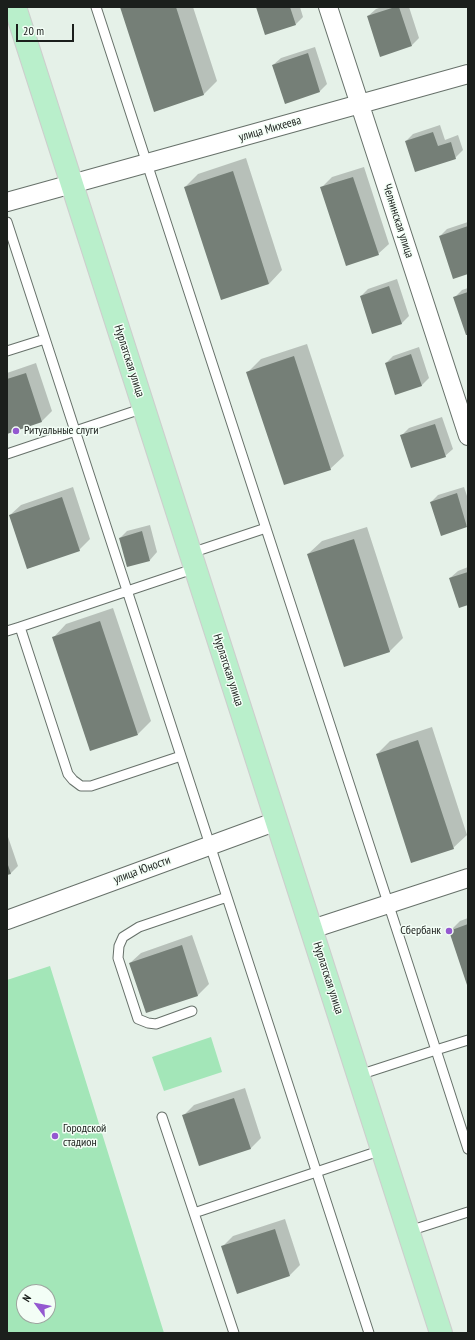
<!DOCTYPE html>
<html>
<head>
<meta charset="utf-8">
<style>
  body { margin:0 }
  #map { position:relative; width:475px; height:1340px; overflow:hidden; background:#e5f1e8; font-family:"PT Sans Narrow",sans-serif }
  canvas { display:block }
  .frame { position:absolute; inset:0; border:8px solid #1b1f1c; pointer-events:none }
  .north { position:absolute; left:16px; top:1284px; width:40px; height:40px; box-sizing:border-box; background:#f3fef6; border:1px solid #9da59f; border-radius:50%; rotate:302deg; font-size:11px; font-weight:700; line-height:16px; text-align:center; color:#1b1f1c }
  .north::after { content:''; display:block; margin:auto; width:14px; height:18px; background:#9459d0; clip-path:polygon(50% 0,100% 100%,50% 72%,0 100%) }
  .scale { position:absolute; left:16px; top:24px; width:58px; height:18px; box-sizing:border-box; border:2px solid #1b1f1c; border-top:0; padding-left:5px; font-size:12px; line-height:14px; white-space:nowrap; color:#1b1f1c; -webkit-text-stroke:3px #f3fef6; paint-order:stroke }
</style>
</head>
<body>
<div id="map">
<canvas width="475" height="1340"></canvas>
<div class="frame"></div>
<div class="north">N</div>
<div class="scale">20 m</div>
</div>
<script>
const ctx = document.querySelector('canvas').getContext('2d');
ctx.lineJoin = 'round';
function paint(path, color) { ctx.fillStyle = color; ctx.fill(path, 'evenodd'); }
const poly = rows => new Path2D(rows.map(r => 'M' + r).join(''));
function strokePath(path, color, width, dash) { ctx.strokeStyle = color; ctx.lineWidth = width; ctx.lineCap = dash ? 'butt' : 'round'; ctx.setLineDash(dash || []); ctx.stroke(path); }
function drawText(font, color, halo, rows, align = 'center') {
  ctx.font = font + ' "PT Sans Narrow",sans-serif'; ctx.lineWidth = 3; ctx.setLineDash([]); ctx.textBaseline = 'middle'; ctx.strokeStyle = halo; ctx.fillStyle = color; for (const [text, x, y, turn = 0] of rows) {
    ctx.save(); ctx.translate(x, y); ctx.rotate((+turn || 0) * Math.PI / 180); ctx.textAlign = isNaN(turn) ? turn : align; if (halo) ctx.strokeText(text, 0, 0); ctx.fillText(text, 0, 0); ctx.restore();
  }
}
paint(poly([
  [50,966,164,1333,7,1333,7,980],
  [24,1292,48,1292,48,1316,24,1316],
  [211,1037,222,1072,164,1091,152,1057]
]), '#a3e6b8');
paint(poly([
  [121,7,193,7,217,81,204,94,155,110],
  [257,7,300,7,303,17,296,24],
  [382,7,409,7,419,38,412,45,368,16,376,9],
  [315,47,327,84,320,91,273,65,281,58],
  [440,125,445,140,458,135,463,150,455,158,406,141,413,134],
  [246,158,282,270,269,284,185,187,198,174],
  [364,167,389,244,378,254,321,188,332,177],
  [468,222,468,273,440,236,447,229],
  [397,279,409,316,401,324,361,296,368,289],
  [468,288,468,334,455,297,462,290],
  [307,344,344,456,330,469,248,372,261,359],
  [419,347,429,378,421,386,386,363,393,356],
  [36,363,52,411,42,421,7,433,7,373],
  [442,417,453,449,445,456,401,436,409,428],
  [73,487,90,539,79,550,10,515,21,505],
  [464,487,468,499,468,525,441,534,431,502,438,495],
  [150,525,157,552,150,560,120,538,127,531],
  [367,527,403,638,390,651,345,666,308,554,322,541],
  [468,567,468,604,450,578,458,571],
  [113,608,151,721,138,734,53,638,66,624],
  [432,727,467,835,453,848,377,754,390,741],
  [7,834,18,866,11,873,7,874],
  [468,918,468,986,450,931,460,921],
  [192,935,209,984,198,995,147,1012,130,963,141,953],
  [245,1088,261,1138,251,1148,200,1165,184,1115,194,1105],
  [285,1219,300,1265,290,1275,222,1247,233,1236]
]), '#0003');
paint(poly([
  [120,7,176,7,204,95,154,112],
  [256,7,290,7,296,25,265,35],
  [395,7,399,7,412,46,380,57,367,16],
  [308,53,320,92,285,104,272,65],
  [433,132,438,146,451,142,456,159,415,172,405,141],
  [233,171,269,284,221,300,184,187],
  [353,177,379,255,346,266,320,187],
  [468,226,468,274,453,279,439,236],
  [389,286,402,324,372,334,360,296],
  [468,292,468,335,466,335,453,297],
  [411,354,422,386,395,395,385,363],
  [294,356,331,470,284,485,246,372],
  [26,373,42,422,7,434,7,379],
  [435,424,446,457,411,468,400,435],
  [457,493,467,527,441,536,430,502],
  [62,497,80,551,27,569,9,515],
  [142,531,150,561,127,567,119,538],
  [354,539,390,652,344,667,307,554],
  [468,572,468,605,459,608,449,578],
  [100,621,138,735,90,751,52,637],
  [418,740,454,849,411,863,376,754],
  [7,862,11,874,7,875],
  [468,924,468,988,449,931],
  [182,945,198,996,146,1013,129,963],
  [234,1098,251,1149,199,1166,182,1115],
  [275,1229,290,1276,237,1294,221,1246]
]), '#757f77');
const lane = poly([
  [96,7,436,1050,359,1075],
  [7,222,369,1333],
  [7,351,45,339],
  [7,454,144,408],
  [191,553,266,528],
  [7,631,20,627],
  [181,756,91,786,81,786,73,780,68,774,20,627,196,568],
  [192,1011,156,1024,148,1023,138,1019,118,958,119,946,123,937,139,927,227,897],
  [468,1040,436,1050,468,1149],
  [162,1117,234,1333],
  [194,1213,382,1150],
  [409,1231,468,1212]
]);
const street = poly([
  [328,7,468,436],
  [7,202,468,74],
  [7,920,277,821],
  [312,929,468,878]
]);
const primary = poly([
  [15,7,441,1333]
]);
strokePath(lane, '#67716a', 11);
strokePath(street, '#67716a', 20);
strokePath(primary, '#cdcecd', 24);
strokePath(lane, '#fff', 9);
strokePath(street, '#fff', 18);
strokePath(primary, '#b9efcb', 22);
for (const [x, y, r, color] of [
  [16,431,4,"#9459d0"],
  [449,931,4,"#9459d0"],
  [55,1136,4,"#9459d0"]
]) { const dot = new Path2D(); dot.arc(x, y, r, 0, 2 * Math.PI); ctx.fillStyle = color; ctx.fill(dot); strokePath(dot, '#f3fef6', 1.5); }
drawText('12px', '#1b1f1c', '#f3fef6', [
  ["улица Михеева",270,129,-16],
  ["Челнинская улица",398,221,72],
  ["Нурлатская улица",129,361,72],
  ["Нурлатская улица",228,670,72],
  ["улица Юности",142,870,-20],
  ["Нурлатская улица",328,978,72]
]);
drawText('12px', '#1b1f1c', '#f3fef6', [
  ["Ритуальные слуги",24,431],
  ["Сбербанк",441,931,"right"],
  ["Городской",63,1129],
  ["стадион",63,1143]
], 'left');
</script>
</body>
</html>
